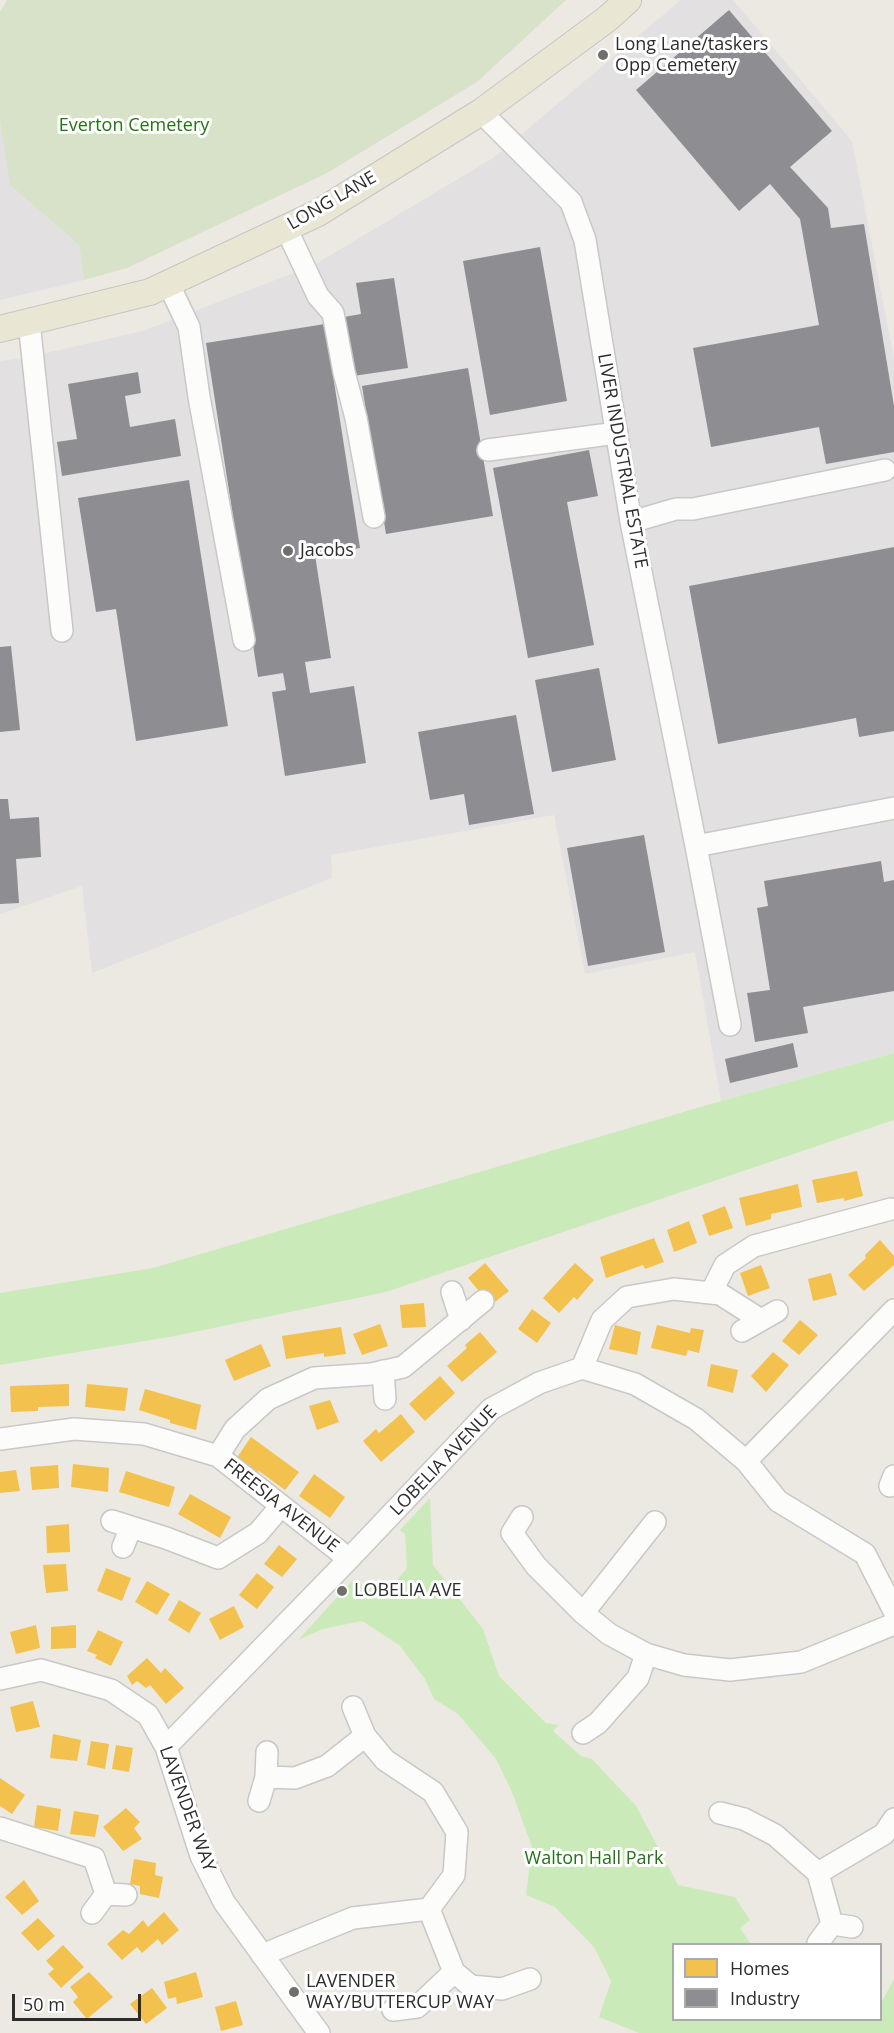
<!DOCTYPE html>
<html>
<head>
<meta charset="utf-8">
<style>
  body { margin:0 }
  #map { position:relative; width:894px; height:2033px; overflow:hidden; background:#ece9e3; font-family:"Open Sans",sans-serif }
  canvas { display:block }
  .legend { position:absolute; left:672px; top:1943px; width:210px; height:78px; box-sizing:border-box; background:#fff; border:2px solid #ababab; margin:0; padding:8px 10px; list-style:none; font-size:18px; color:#2d2d2d }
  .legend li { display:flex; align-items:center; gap:12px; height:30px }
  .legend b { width:30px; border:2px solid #ababab }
  .scale { position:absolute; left:12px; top:1994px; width:129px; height:27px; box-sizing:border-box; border:3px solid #2d2d2d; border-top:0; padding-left:8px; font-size:18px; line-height:21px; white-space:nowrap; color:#2d2d2d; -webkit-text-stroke:4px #fff; paint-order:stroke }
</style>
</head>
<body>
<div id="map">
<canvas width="894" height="2033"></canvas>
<ul class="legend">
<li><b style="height:16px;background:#f2c14e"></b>Homes</li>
<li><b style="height:16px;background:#8d8d92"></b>Industry</li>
</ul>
<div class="scale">50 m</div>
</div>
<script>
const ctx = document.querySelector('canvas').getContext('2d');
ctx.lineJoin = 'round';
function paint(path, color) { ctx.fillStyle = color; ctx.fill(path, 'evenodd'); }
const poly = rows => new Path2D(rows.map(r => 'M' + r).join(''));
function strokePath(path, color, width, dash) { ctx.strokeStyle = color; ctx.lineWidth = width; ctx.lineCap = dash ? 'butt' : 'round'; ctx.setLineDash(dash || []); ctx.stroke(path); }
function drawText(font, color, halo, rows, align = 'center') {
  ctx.font = font + ' "Open Sans",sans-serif'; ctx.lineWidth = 6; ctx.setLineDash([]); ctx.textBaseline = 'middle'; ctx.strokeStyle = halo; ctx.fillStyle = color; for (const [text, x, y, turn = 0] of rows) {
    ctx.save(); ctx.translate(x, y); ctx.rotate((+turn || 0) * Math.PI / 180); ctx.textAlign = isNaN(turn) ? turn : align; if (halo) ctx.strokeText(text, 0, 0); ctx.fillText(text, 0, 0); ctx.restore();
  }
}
paint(poly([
  [681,0,733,0,852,141,894,359,894,1053,721,1101,695,952,585,974,554,815,331,855,332,878,92,973,82,886,0,914,0,361,23,358,143,331,314,265,493,158],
  [0,122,10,185,79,245,84,280,0,300]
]), '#e3e0e2');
paint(poly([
  [894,1053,894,1120,386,1292,175,1336,0,1365,0,1293,153,1268,721,1101],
  [430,1498,433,1565,483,1629,499,1676,546,1723,558,1725,553,1731,581,1756,592,1759,636,1806,678,1885,735,1897,750,1920,740,1928,751,1944,674,1944,674,2020,880,2020,881,2003,894,1979,894,2033,639,2033,599,2017,611,1981,594,1947,555,1907,526,1895,532,1847,512,1792,496,1759,458,1714,434,1699,425,1679,399,1645,362,1621,323,1629,298,1640,352,1581,356,1585,393,1584,407,1568,405,1534,400,1530]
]), '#caebb9');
paint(poly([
  [7,0,566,0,477,82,327,173,127,268,84,280,79,245,10,185,0,122,0,12]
]), '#d7e2c9');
paint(poly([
  [857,1171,863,1196,844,1201,844,1198,817,1203,812,1180],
  [798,1184,802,1207,771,1214,771,1219,746,1226,739,1198],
  [725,1206,733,1228,709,1236,702,1215],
  [689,1221,697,1243,674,1252,667,1230],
  [654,1238,664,1262,645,1269,643,1265,606,1278,600,1257],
  [880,1240,894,1256,894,1265,864,1291,848,1275,866,1258,865,1255],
  [485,1263,509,1291,491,1305,468,1278],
  [575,1263,594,1280,577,1300,574,1297,559,1313,543,1298],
  [761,1265,770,1288,748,1296,740,1273],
  [831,1273,837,1295,813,1301,808,1279],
  [424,1303,426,1327,402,1328,400,1305],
  [532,1309,551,1323,537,1343,518,1329],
  [800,1320,818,1335,799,1355,782,1341],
  [380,1324,388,1346,362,1355,353,1334],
  [615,1325,641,1332,637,1355,609,1349],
  [657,1325,690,1333,691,1328,704,1330,699,1353,688,1350,686,1356,651,1348],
  [341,1327,346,1354,324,1357,324,1353,286,1359,282,1336],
  [480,1332,497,1352,462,1382,447,1366,467,1348,465,1345],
  [261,1344,271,1366,234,1381,225,1360],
  [773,1352,789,1365,766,1392,751,1376],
  [711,1364,738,1370,733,1393,707,1386],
  [440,1376,455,1393,425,1421,409,1404],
  [69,1384,69,1406,38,1407,38,1411,11,1412,10,1386],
  [87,1384,128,1388,125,1411,85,1407],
  [145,1389,201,1405,196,1430,170,1423,170,1420,139,1410],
  [330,1400,339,1422,317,1430,309,1406],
  [401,1414,415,1432,381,1462,363,1441,376,1429,379,1433],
  [251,1437,299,1472,285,1490,259,1471,257,1474,236,1459],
  [73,1464,109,1468,108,1492,71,1487],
  [58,1465,59,1488,32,1490,30,1467],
  [16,1470,20,1491,0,1493,0,1472],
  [126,1471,175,1487,169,1507,119,1492],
  [314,1474,345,1497,330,1518,299,1496],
  [190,1494,231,1517,220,1538,178,1514],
  [69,1524,70,1552,47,1553,46,1526],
  [279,1545,297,1559,282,1577,264,1564],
  [66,1564,68,1591,46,1593,43,1565],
  [106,1568,131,1578,122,1601,97,1591],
  [257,1573,274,1587,257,1609,239,1595],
  [147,1581,170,1594,157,1615,135,1602],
  [179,1600,201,1613,189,1633,168,1620],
  [234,1606,244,1627,220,1640,209,1619],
  [36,1625,40,1648,16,1654,10,1632],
  [76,1625,76,1648,51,1649,51,1627],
  [98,1630,123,1642,111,1666,95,1658,97,1655,87,1651],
  [147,1658,161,1673,165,1668,184,1688,166,1704,150,1685,146,1688,137,1681,132,1685,127,1676],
  [33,1701,40,1727,16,1732,10,1707],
  [53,1734,81,1740,77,1761,50,1758],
  [91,1741,109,1744,105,1769,87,1765],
  [116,1745,133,1748,129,1772,112,1769],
  [0,1778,25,1795,12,1814,0,1806],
  [37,1805,61,1809,58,1831,34,1827],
  [126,1808,140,1822,134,1828,142,1839,123,1851,103,1827],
  [74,1811,99,1815,95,1837,70,1834],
  [134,1859,156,1863,155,1875,163,1877,159,1898,140,1894,140,1886,130,1884],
  [24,1880,39,1901,22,1915,5,1897],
  [164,1912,179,1930,162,1945,158,1939,142,1953,137,1947,122,1960,107,1944,123,1930,129,1934,143,1920,148,1927],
  [38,1918,55,1936,38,1951,21,1933],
  [63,1945,84,1967,61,1988,48,1974,54,1969,46,1961],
  [89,1972,113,1997,87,2019,73,2002,78,1997,70,1987],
  [196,1972,203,1997,177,2004,176,1997,168,1999,164,1982],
  [152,1988,167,2008,146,2024,130,2004],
  [236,2001,243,2025,221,2031,215,2007]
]), '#f2c14e');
paint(poly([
  [729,10,832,131,790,167,828,208,831,228,864,224,894,406,894,452,826,464,819,427,711,447,693,348,819,325,800,219,770,184,739,211,636,90],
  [540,247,567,401,490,415,463,261],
  [394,278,408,368,353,376,344,317,361,314,356,283],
  [325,324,360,548,315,555,331,658,305,662,310,693,354,686,366,763,285,776,272,692,286,690,283,673,258,677,206,343],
  [468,368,493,516,386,534,362,386],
  [138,372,141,393,125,396,130,427,175,419,181,456,62,476,57,442,77,439,68,384],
  [589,450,598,496,567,502,594,645,528,658,493,468],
  [189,480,228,726,136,741,116,609,96,612,78,498],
  [894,547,894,731,859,737,856,718,718,744,689,586],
  [11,646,20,730,0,732,0,647],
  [599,668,616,760,552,772,535,680],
  [516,715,534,814,469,825,464,794,430,800,418,732],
  [0,799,8,799,10,819,39,817,41,857,16,859,19,903,0,904],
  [644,835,665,952,588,966,567,848],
  [881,861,884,882,894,880,894,991,803,1007,808,1033,755,1042,747,993,770,990,757,908,768,906,764,881],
  [793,1043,798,1067,730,1083,725,1059]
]), '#8d8d92');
const minor = poly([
  [481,112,571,202,585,240,631,522,696,846,894,808],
  [286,228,318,296,333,313,344,372,356,418,374,517],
  [168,283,189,327,199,397,244,640],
  [29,322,62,631],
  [488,450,617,433],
  [631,522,676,509,693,509,885,470],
  [696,846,730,1025],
  [452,1292,461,1320],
  [711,1293,725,1265,754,1246,891,1209],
  [742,1331,777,1311],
  [582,1368,602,1320,627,1297,674,1289,720,1294,761,1320],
  [383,1371,385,1399],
  [0,1439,74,1429,144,1434,218,1456,349,1559],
  [218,1456,235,1429,268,1399,314,1378,371,1374,403,1367,483,1301],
  [746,1461,894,1310],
  [890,1486,894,1476],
  [522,1517,512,1533,536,1566,583,1613,609,1634,646,1654,684,1665,730,1670,801,1662,894,1624],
  [112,1521,166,1538,218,1558,258,1533,281,1506],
  [123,1547,131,1527],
  [583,1613,655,1522],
  [0,1679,41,1670,111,1690,148,1715,166,1747,201,1856,224,1902,319,2033],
  [583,1733,598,1723,638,1678,646,1654],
  [166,1747,349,1559,491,1409,539,1383,582,1368,635,1384,696,1419,746,1461,778,1501,865,1554,894,1611],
  [266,1777,295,1778,327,1766,365,1736],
  [259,1801,266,1777,267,1752],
  [720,1813,744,1819,775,1835,818,1873,884,1834,894,1819],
  [0,1828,94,1858,106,1894],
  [818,1873,832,1924,852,1927],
  [429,1909,454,1972,471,1986,502,1989,530,1979],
  [92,1913,106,1894,126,1895],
  [818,1943,832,1924],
  [262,1955,353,1918,429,1909,454,1875,457,1832,433,1792,385,1760,365,1736,353,1707],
  [393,2010,417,2007,454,1972]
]);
const major = poly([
  [0,329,150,292,318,213,481,112,607,19,628,0]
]);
strokePath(minor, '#c9c8c8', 24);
strokePath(major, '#c6c5c3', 28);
strokePath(minor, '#fcfcfb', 21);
strokePath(major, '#e9e6d4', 26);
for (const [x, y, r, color] of [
  [603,55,6,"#706f6d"],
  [288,551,6,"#706f6d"],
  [342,1591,6,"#706f6d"],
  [294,1992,6,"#706f6d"]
]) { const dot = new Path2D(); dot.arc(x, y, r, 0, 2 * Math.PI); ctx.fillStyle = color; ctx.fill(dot); strokePath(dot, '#fff', 2); }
drawText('18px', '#2d2d2d', '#fff', [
  ["Long Lane/taskers",615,45],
  ["Opp Cemetery",615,66],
  ["Jacobs",300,551],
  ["LOBELIA AVE",354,1591],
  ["LAVENDER",306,1982],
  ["WAY/BUTTERCUP WAY",306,2003]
], 'left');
drawText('18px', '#227513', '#fff', [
  ["Everton Cemetery",134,126],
  ["Walton Hall Park",594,1859]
]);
drawText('18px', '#2d2d2d', '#fff', [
  ["LONG LANE",332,201,-30],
  ["LIVER INDUSTRIAL ESTATE",622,461,80],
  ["LOBELIA AVENUE",444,1461,-46],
  ["FREESIA AVENUE",281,1506,38],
  ["LAVENDER WAY",187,1809,70]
]);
</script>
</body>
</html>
